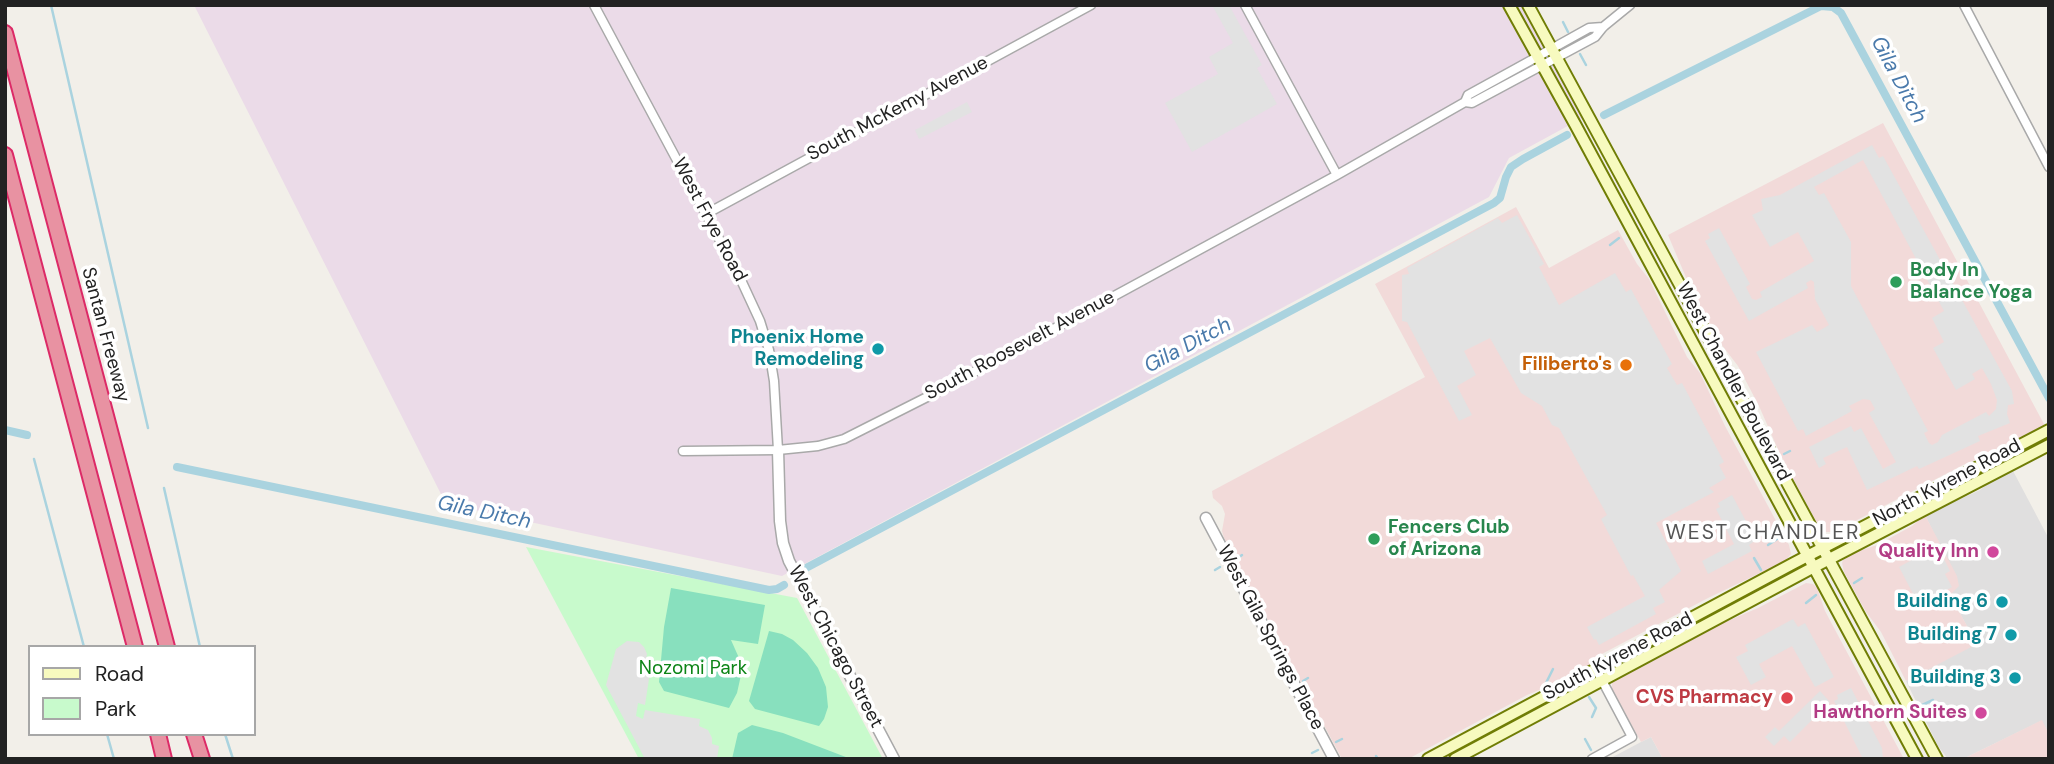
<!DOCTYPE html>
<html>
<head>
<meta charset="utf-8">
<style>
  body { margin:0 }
  #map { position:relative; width:2054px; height:764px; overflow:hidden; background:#f2efe9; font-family:"DM Sans",sans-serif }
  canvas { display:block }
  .frame { position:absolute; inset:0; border:7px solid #222; pointer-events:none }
  .legend { position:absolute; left:28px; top:645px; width:228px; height:91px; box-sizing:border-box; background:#fff; border:2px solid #a7a7a7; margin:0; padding:9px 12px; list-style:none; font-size:21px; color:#222 }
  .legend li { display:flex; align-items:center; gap:14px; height:35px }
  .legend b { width:35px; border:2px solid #a7a7a7 }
</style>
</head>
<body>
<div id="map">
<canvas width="2054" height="764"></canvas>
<div class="frame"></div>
<ul class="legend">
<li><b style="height:9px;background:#f7fabf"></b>Road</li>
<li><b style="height:19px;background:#c8facc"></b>Park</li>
</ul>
</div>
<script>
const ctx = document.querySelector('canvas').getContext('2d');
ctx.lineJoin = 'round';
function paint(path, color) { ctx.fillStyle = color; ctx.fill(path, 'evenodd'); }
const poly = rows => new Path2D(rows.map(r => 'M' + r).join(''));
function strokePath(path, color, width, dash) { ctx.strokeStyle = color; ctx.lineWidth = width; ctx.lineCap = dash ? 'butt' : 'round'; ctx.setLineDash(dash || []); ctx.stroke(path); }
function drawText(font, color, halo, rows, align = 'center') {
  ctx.font = font + ' "DM Sans",sans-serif'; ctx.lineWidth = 7; ctx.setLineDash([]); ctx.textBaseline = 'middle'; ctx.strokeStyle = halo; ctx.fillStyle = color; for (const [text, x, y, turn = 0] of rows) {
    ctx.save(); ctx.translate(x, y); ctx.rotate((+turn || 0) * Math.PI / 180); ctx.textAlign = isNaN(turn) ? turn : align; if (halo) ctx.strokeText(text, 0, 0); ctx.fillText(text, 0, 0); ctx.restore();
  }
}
paint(poly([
  [2012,469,2049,539,2049,734,2041,721,1963,759,1948,759,1938,746,1906,681,1976,643,1950,595,1938,542,1925,515,1980,490,1996,477],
  [1651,737,1663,759,1609,759,1641,742]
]), '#e0dfdf');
paint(poly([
  [1883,123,2045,426,2001,449,1963,465,1834,532,1824,532,1821,531,1780,454,1759,406,1738,366,1718,340,1693,294,1668,235],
  [1516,207,1549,268,1618,230,1637,264,1649,279,1687,357,1700,373,1725,426,1789,545,1791,554,1785,561,1708,598,1598,656,1587,667,1559,682,1527,695,1408,759,1342,759,1224,538,1222,531,1225,514,1222,506,1213,498,1212,491,1425,377,1375,284],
  [1925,515,1957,576,1959,586,1950,595,1977,644,1906,681,1881,632,1866,612,1844,572,1842,563,1844,557,1847,555,1877,545,1912,526],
  [1806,583,1813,584,1817,588,1825,611,1904,759,1663,759,1651,737,1641,742,1612,689,1612,682,1716,626,1758,608],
  [2042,720,2049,734,2049,759,1963,759]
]), '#f2dad9');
paint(poly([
  [194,5,1528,5,1588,115,1509,158,1489,197,782,576,446,504]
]), '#ebdbe8');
paint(poly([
  [526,547,797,598,883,759,639,759]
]), '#c8facc');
paint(poly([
  [671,588,765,605,758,644,731,640,739,658,741,675,737,693,729,708,664,691,659,682,664,627],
  [769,631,782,634,793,640,807,653,818,668,826,687,828,707,824,719,819,726,755,709,749,701],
  [752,725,783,733,851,759,732,759,738,733]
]), '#88e0be');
paint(poly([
  [1212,5,1229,5,1262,65,1257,68,1277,104,1192,152,1165,103,1218,74,1209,57,1233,43],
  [967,102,972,112,919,139,915,130],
  [1872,145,1879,158,1883,156,2012,391,2014,404,2008,405,2007,414,2010,423,1978,436,1980,441,1919,469,1917,466,1867,490,1847,447,1823,458,1826,464,1819,468,1809,447,1851,426,1854,432,1861,428,1883,469,1896,462,1869,413,1875,409,1870,400,1863,399,1849,406,1852,411,1806,436,1803,429,1798,431,1756,352,1812,325,1817,332,1829,325,1815,299,1814,282,1811,280,1806,283,1808,288,1749,321,1705,241,1710,238,1708,234,1719,228,1750,284,1746,287,1752,299,1756,300,1762,297,1760,292,1814,261,1798,232,1770,247,1752,215,1763,210,1761,199,1780,195],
  [1863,160,1944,311,1932,318,1944,342,1933,348,1956,390,1975,379,1972,374,1982,368,1991,384,1997,400,1996,409,1989,416,1986,412,1942,435,1938,442,1932,445,1929,443,1924,433,1928,431,1851,286,1851,242,1824,193,1819,195,1814,187],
  [1517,215,1544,264,1539,267,1559,305,1615,273,1626,292,1631,289,1672,364,1667,368,1677,385,1682,383,1724,462,1719,465,1726,478,1709,488,1714,492,1656,523,1681,571,1659,590,1665,602,1653,608,1656,614,1599,645,1596,639,1594,640,1587,627,1645,596,1633,575,1631,576,1601,519,1607,515,1559,428,1552,425,1542,406,1521,393,1490,338,1464,351,1476,375,1457,386,1472,415,1459,421,1407,322,1402,321,1402,275,1409,274,1407,268,1498,218,1502,223],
  [1732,495,1756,540,1749,545,1752,551,1708,574,1702,561,1734,544,1716,509,1720,507,1718,503],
  [1932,549,1933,552,1939,549,1950,571,1945,574,1952,587,1919,605,1899,567],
  [1793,619,1798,627,1805,623,1834,677,1815,687,1792,646,1759,664,1766,677,1751,685,1736,657,1748,651,1745,645],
  [627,641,639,642,644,647,647,654,645,664,647,669,651,666,645,705,638,703,636,716,643,719,645,710,700,719,699,726,708,730,712,738,712,744,719,746,717,759,645,759,606,685,616,649],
  [1851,688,1882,748,1883,759,1863,759,1834,701,1838,699,1837,695],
  [1820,691,1830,702,1790,742,1784,736,1774,746,1765,737,1775,727,1779,731]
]), '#e2e2e2');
strokePath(poly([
  [51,5,148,428],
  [1563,22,1568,32],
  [1580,54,1586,65],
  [1610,245,1619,238],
  [1784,454,1790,451],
  [34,459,84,647],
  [164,488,200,647],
  [1768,545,1780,537],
  [1238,558,1242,555],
  [1754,558,1761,570],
  [1215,570,1220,567],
  [1854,583,1862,578],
  [1806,603,1816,595],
  [1303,681,1308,678],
  [1546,683,1553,669],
  [1589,697,1596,708,1592,717],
  [1920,706,1933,700],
  [107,734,114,759],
  [225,734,233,759],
  [1585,739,1591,750],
  [1336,742,1342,739],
  [1312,753,1318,750],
  [1376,756,1378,759]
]), '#aad3df', 2.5);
strokePath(poly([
  [1604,115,1821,6,1833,7,1841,13,2049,398],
  [5,430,27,435],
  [177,467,769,590,777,589,784,585],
  [806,568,1494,203,1500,198,1506,177,1511,167,1523,159,1567,135]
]), '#aad3df', 8);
const minor = poly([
  [594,5,741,280,760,321,769,350,774,381,778,450],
  [1245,5,1337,175],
  [1964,5,2049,167],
  [1465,102,1468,95,1537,57,1589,28,1603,27],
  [706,214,1091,5],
  [683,451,778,450,818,446,844,439,941,390,1337,175,1465,102,1472,103,1595,37,1603,27,1630,5],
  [1592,759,1632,737,1596,669]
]);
const tertiary = poly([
  [778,450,780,521,783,543,789,561,894,759],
  [1206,518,1334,759]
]);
const secondary = poly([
  [1509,5,1576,126,1917,759],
  [1528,5,1937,759],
  [1428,759,1794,563,2049,430],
  [1455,759,1814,567,2049,445]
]);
const motorway = poly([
  [5,33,167,647],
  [5,155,135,647],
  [158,734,164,759],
  [194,734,202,759]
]);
strokePath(minor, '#a9a9a9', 11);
strokePath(tertiary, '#a9a9a9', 13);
strokePath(secondary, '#707d05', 14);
strokePath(motorway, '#dc2a67', 18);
strokePath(minor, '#fff', 8);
strokePath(tertiary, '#fff', 10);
strokePath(secondary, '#f7fabf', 10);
strokePath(motorway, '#e892a2', 14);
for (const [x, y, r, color] of [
  [1896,282,7,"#2e9e5b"],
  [878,349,7,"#0f9aa8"],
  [1626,365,7,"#e8710a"],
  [1374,539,7,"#2e9e5b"],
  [1993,552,7,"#d1479c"],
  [2002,602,7,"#0f9aa8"],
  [2011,635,7,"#0f9aa8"],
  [2015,678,7,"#0f9aa8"],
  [1787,698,7,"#e0444e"],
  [1981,713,7,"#d1479c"]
]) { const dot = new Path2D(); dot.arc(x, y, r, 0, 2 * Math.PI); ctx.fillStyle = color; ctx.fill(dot); strokePath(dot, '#fff', 2.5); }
drawText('19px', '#222', '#fff', [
  ["South McKemy Avenue",898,109,-28],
  ["West Frye Road",709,220,62],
  ["Santan Freeway",105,335,75],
  ["South Roosevelt Avenue",1020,346,-28],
  ["West Chandler Boulevard",1733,382,62],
  ["North Kyrene Road",1947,483,-28],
  ["West Gila Springs Place",1270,638,62],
  ["West Chicago Street",835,647,62],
  ["South Kyrene Road",1618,657,-28]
]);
drawText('bold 19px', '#27864d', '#fff', [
  ["Body In",1910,271],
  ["Balance Yoga",1910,293],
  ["Fencers Club",1388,528],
  ["of Arizona",1388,550]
], 'left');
drawText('bold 19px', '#0d838f', '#fff', [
  ["Phoenix Home",864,338],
  ["Remodeling",864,360],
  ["Building 6",1988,602],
  ["Building 7",1997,635],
  ["Building 3",2001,678]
], 'right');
drawText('bold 19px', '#c56008', '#fff', [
  ["Filiberto's",1612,365]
], 'right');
drawText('bold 19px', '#b23c85', '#fff', [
  ["Quality Inn",1979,552],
  ["Hawthorn Suites",1967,713]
], 'right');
drawText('19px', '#0c8416', '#fff', [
  ["Nozomi Park",693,669]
]);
drawText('bold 19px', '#be3a42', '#fff', [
  ["CVS Pharmacy",1773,698]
], 'right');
drawText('italic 21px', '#4a7aab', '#fff', [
  ["Gila Ditch",1898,80,62],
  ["Gila Ditch",1188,346,-28],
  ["Gila Ditch",484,513,12]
]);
ctx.letterSpacing = '2px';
drawText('21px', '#555', '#fff', [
  ["WEST CHANDLER",1763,533]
]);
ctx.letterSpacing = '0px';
</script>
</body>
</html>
